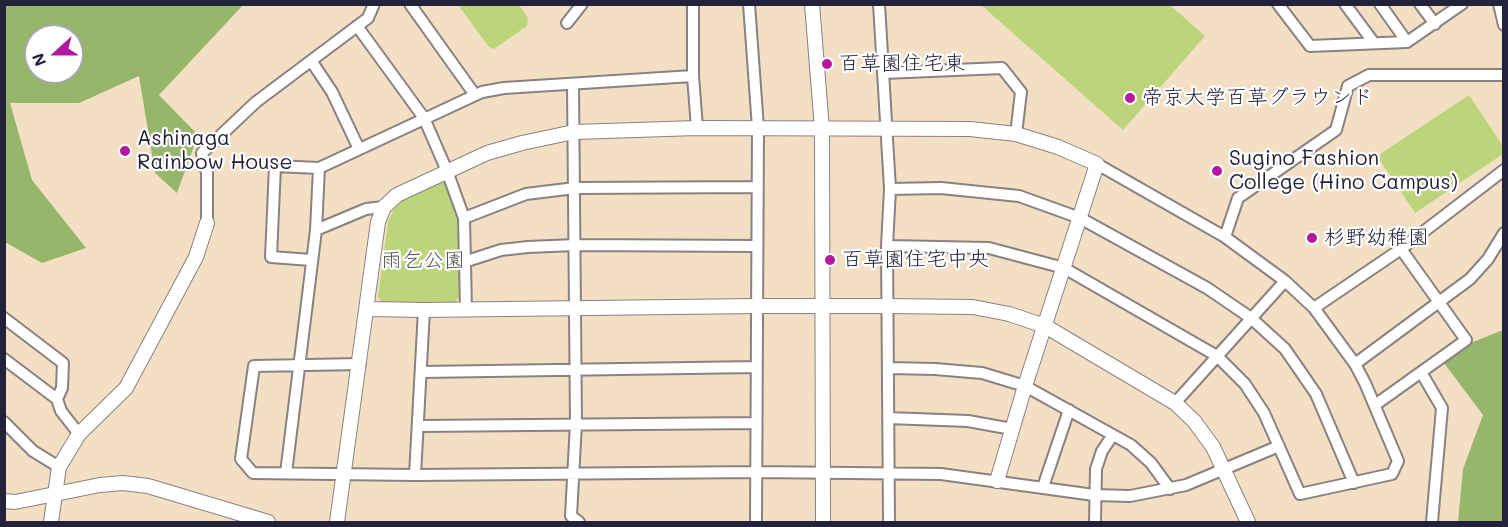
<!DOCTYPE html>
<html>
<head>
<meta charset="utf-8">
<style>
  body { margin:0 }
  #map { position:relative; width:1508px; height:527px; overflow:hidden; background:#f3e0c4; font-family:Mali,sans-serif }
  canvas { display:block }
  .frame { position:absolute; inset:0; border:6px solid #22223b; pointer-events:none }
  .north { position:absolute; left:24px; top:24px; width:60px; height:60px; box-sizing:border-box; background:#fff; border:2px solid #a7a7b1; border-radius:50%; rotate:249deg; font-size:16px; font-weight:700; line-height:24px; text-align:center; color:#22223b }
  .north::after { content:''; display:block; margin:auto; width:21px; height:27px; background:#b5179e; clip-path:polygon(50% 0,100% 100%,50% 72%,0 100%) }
</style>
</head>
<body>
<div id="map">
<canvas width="1508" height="527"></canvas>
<div class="frame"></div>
<div class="north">N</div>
</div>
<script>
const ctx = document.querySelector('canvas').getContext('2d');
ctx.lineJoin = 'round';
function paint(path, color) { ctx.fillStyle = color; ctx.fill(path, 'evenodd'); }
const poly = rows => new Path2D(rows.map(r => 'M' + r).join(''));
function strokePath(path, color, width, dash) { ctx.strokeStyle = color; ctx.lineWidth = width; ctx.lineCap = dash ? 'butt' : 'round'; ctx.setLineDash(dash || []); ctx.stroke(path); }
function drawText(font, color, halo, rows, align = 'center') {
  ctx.font = font + ' Mali,"Klee One",sans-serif'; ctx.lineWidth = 4.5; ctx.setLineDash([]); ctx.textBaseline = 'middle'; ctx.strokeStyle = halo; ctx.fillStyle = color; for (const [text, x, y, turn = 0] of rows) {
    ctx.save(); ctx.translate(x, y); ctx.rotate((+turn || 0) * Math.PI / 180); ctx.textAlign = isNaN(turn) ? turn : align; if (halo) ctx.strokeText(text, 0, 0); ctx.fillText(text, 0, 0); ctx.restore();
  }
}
paint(poly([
  [458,5,519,5,528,18,527,26,494,49,489,47],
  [981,5,1170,5,1205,36,1123,130],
  [1469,95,1503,146,1503,154,1415,213,1377,156],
  [442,181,448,186,459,215,461,296,455,302,382,302,378,297,388,222,394,209,404,200]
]), '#bdd57a');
paint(poly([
  [5,4,243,5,159,95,198,135,177,193,155,173,139,76,79,103,10,103,32,180,86,248,42,263,5,242],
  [36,36,72,36,72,72,36,72],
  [1503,330,1503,522,1458,522,1463,469,1483,415,1444,363,1473,342]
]), '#96b66a');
const minor = poly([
  [410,4,475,95],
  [693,4,693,76,697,128],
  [749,4,758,128,756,522],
  [879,4,890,189,887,246,889,522],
  [1278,4,1310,46,1407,42,1462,4],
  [1345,4,1374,43],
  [1380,4,1407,42],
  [1420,4,1435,24],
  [1499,4,1504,25],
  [567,23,582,4],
  [357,26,424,118,447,171,464,218,466,309],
  [312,62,332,92,359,149],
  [884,73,1002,68,1021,92,1016,134],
  [573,84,576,423,571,516,579,522],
  [890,189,941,188,1019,196,1080,218,1207,288,1251,318,1285,349,1316,394,1354,483],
  [464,218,526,194,575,188,757,187],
  [207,223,207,173,202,153,256,102,368,18,374,4],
  [316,230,366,209,384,207],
  [1225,237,1238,198,1336,130,1348,86,1369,75,1504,75],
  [887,246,989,248,1064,268,1217,356,1245,384,1264,413,1300,494,1392,474,1398,461,1365,383,1355,364,1314,308,1285,281,1225,237,1097,164],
  [311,260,271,257,275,166,319,168,482,92,504,88,693,76],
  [467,261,501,250,528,247,575,245,757,246],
  [1314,308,1401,249,1504,170],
  [4,318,63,363,62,388,57,399],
  [4,359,57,399,61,411,79,434],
  [360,364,254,366,241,459,253,473,415,475,757,472,941,474,1094,495,1130,496,1186,485,1279,446],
  [1355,364,1470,279,1488,259,1504,233],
  [889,368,935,369,982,373,1025,386,1131,445,1151,463,1170,489],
  [422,372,756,367],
  [1421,372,1442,408,1432,522],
  [1175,403,1285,281],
  [1375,405,1466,340,1401,249],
  [888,418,968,421,1012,429],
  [4,422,33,451,59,467],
  [418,426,756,423],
  [286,473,316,230,319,168],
  [415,475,424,310],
  [1043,487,1069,410],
  [1095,522,1096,469,1102,451,1113,435]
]);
const tertiary = poly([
  [812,4,822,129,823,522],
  [367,309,424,310,757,306,887,306,973,307,1009,314,1045,326,1175,403,1194,421,1213,447,1248,522],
  [4,501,15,502,100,485,123,483,148,486,268,522],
  [51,522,59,467,79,434,126,388,196,257,207,223],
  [337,522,378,222,384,207,397,195,487,153,522,143,574,132,697,128,970,129,1016,134,1058,147,1097,164,1025,386,997,481]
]);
strokePath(minor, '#8a8180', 14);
strokePath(tertiary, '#8a8180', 16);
strokePath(minor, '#fff', 10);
strokePath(tertiary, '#fff', 14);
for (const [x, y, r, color] of [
  [827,64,6,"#b5179e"],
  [1130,98,6,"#b5179e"],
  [125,151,6,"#b5179e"],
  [1217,171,6,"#b5179e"],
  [1312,238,6,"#b5179e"],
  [830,260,6,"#b5179e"]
]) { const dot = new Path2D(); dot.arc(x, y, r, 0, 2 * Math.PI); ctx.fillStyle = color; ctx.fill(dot); strokePath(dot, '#fff', 2); }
drawText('21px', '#22223b', '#fff', [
  ["百草園住宅東",839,64],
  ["帝京大学百草グラウンド",1142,98],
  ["Ashinaga",137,139],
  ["Rainbow House",137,163],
  ["Sugino Fashion",1229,159],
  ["College (Hino Campus)",1229,183],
  ["杉野幼稚園",1324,238],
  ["百草園住宅中央",842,260]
], 'left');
drawText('21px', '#50584e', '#fff', [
  ["雨乞公園",423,261]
]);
</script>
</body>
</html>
